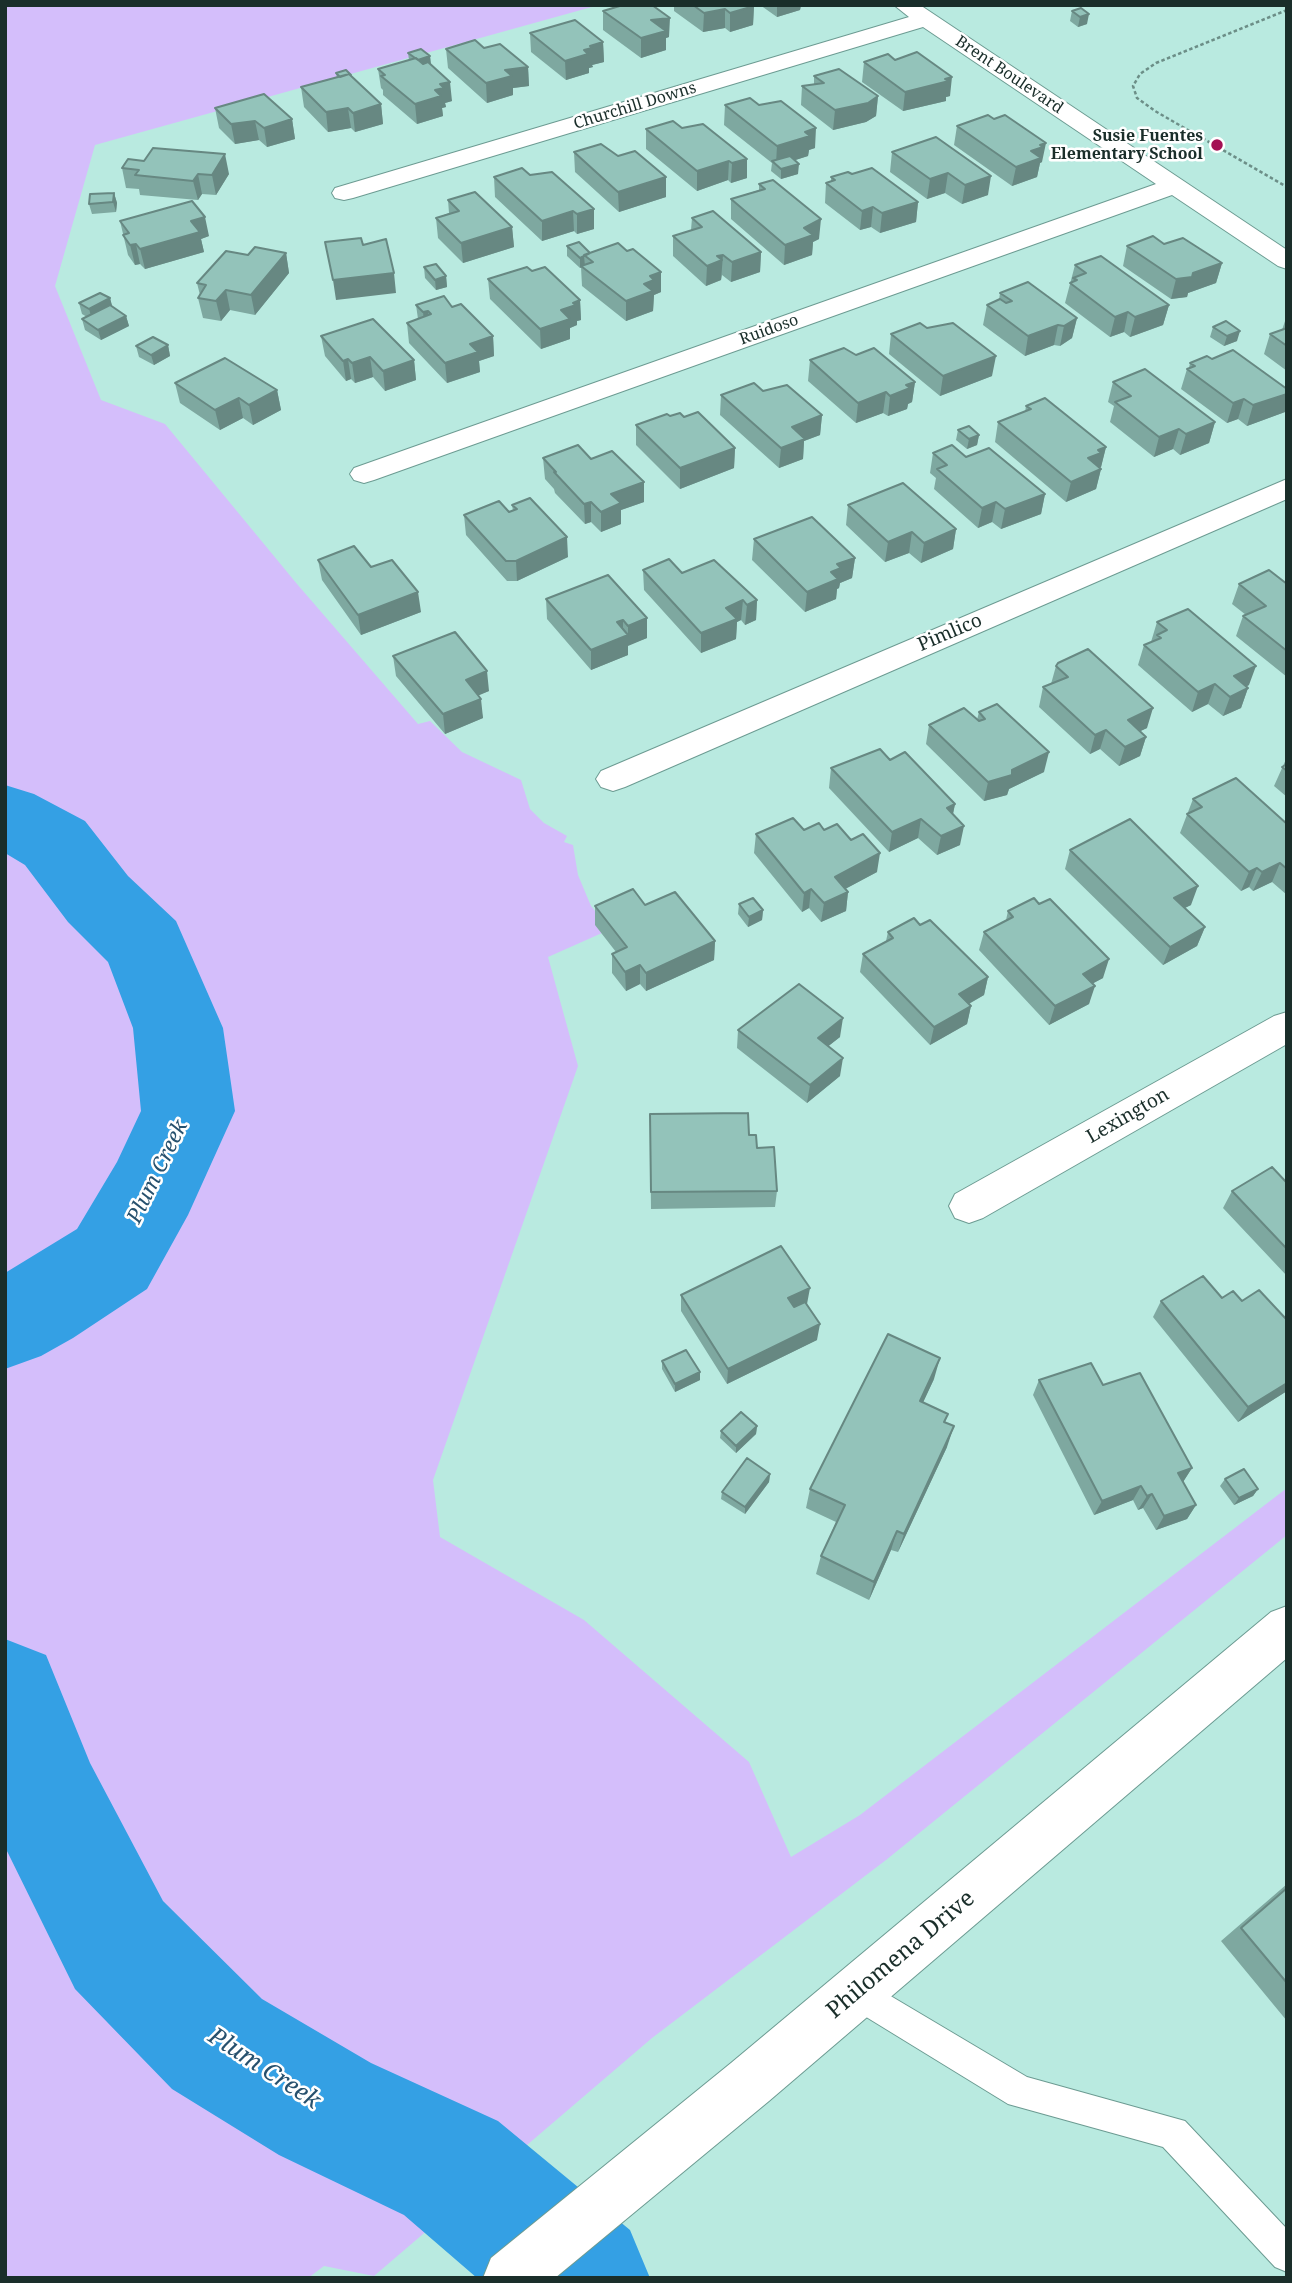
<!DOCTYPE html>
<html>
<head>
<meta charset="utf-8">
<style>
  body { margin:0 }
  #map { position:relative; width:1292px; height:2283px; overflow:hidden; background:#b9eae0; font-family:"Noto Serif",serif }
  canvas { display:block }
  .frame { position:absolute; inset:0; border:7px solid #1a2e2a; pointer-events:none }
</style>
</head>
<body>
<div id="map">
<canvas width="1292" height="2283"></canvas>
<div class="frame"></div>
</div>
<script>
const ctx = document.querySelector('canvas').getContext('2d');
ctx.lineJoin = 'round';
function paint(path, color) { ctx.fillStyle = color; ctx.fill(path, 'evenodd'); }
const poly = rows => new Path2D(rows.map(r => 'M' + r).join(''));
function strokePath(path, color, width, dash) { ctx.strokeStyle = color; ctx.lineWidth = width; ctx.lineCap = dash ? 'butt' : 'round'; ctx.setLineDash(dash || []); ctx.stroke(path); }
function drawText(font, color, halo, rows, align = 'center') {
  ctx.font = font + ' "Noto Serif",serif'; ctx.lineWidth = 5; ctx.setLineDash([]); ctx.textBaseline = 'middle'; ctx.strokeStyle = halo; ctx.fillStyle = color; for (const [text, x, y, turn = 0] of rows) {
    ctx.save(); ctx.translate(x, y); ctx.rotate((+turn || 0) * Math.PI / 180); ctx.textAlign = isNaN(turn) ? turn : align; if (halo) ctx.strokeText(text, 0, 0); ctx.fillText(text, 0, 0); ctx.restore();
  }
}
paint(poly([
  [5,5,599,5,95,145,55,286,101,400,165,424,297,584,418,724,430,721,462,752,521,780,530,809,544,823,567,836,564,842,573,845,578,875,591,906,603,921,596,925,602,933,548,957,578,1066,433,1480,440,1537,584,1620,749,1762,791,1857,860,1815,1287,1488,1287,1535,886,1860,652,2038,374,2276,324,2266,308,2278,5,2278]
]), '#d4befb');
paint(poly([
  [5,785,34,794,85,821,128,876,176,921,223,1028,235,1111,188,1215,147,1289,73,1338,41,1356,5,1369,5,1273,77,1229,117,1162,141,1111,133,1028,108,962,68,922,25,865,5,853,5,785],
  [5,1639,46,1655,90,1763,163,1901,262,1999,371,2063,498,2121,630,2230,650,2278,477,2278,404,2215,279,2155,172,2089,75,1989,5,1847,5,1639]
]), '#34a0e4');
const lane = poly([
  [857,1976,1027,2077,1185,2121,1287,2229,1287,2272,1275,2267,1163,2147,1008,2104,845,2004,841,1992,845,1980,857,1976]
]);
const street = poly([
  [894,5,920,5,1287,250,1287,269,1278,266,1172,195,374,480,364,483,354,480,350,474,354,468,1156,184,923,27,353,198,344,200,335,198,332,193,335,188,909,17,894,5],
  [1287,479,1287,499,625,787,613,791,601,787,596,779,601,771,1287,479],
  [1287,1012,1287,1044,983,1218,969,1223,955,1218,949,1206,955,1194,1274,1016,1287,1012]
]);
const secondary = poly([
  [1287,1606,1287,1658,769,2101,555,2278,483,2278,491,2258,731,2063,1271,1612,1287,1606]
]);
strokePath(lane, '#6c9b92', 2);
strokePath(street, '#6c9b92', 2);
strokePath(secondary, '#6c9b92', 2);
strokePath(poly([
  [1287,10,1156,63,1140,74,1133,86,1137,98,1155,111,1287,187]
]), '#6c8e87', 2.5, [3.5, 2.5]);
paint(lane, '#fff');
paint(street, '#fff');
paint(secondary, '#fff');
paint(poly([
  [674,5,753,5,754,6,753,25,730,32,725,28,703,32,674,11],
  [760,5,801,5,800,10,777,17],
  [1081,8,1087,24,1078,27,1070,21,1072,11],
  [603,11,669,37,666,38,666,50,641,58,603,30],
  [530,33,603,42,604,62,592,65,593,67,589,68,589,73,566,80,531,52],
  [484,48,528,67,529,86,513,88,513,95,487,103,448,68,446,49],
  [408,53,430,56,431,65,452,101,445,103,446,107,442,108,443,116,417,124,383,95,383,90,381,88,378,69,409,60],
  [895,60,950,96,946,97,946,101,903,111,862,82,864,62],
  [336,73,381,104,383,124,355,132,351,128,328,132,304,107,301,87,337,78],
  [814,76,878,96,876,116,866,122,833,130,801,105,802,86,814,85],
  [725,105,815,148,809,150,808,156,795,160,798,174,781,179,771,171,772,163,724,125],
  [215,108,292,119,295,139,267,147,259,140,235,144,219,128],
  [703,124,747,178,731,183,728,180,697,191,646,149,646,129,682,128],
  [957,126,1042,162,1040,163,1037,177,1012,186,954,145],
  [936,137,988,195,962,204,945,193,927,199,890,172,892,152],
  [574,152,666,197,619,212,575,172],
  [122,168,229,174,216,195,202,194,198,200,140,195,139,189,126,188],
  [852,174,918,202,916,222,880,233,871,227,860,230,825,203,826,183,831,182,831,177],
  [530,175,594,209,594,229,577,234,574,231,542,241,495,197,494,177],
  [759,184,819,239,813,242,812,255,784,265,731,219,731,199,759,190],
  [114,193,117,203,116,212,92,214,89,204],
  [448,200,512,227,514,247,463,263,438,238,436,218,449,213],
  [692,218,761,252,760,272,731,282,722,275,721,280,706,286,673,256,673,236,691,230],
  [120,221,209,236,201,239,204,252,145,269,140,264,135,265,128,255],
  [1164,244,1222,263,1216,283,1188,293,1187,297,1171,299,1123,266,1127,246],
  [567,246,590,253,627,251,661,272,661,292,654,295,653,311,626,321,582,286,581,267,580,268,567,256],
  [286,253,289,273,255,315,230,310,221,321,203,318,198,298,200,295,197,283,248,255],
  [1075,265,1169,305,1163,325,1130,337,1124,332,1110,337,1065,303],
  [424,267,446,276,447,287,436,290,425,278],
  [532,271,580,300,581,320,577,321,577,325,570,328,570,339,541,349,490,299,488,279],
  [1000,293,1077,318,1072,338,1060,346,1054,345,1025,356,983,325,987,305,999,300],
  [110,298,112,307,126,316,129,326,101,340,85,330,82,319,87,317,82,314,79,303],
  [416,305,452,307,493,336,494,356,479,361,480,372,447,383,409,343,407,323,418,319],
  [1287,315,1287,371,1264,354,1270,334,1282,330],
  [1213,327,1237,341,1224,346,1210,337],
  [927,328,992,376,940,396,889,354,891,334],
  [321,336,414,360,416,380,385,391,373,377,355,383,351,379,346,381,325,356],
  [168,345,170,356,154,365,139,357,136,346],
  [856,355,915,382,912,402,908,404,907,409,888,416,883,413,856,423,808,381,810,360],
  [1212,359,1287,389,1287,406,1285,412,1247,426,1238,419,1227,423,1181,389,1187,369,1189,368,1190,363],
  [1113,382,1215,422,1209,443,1180,455,1173,449,1154,457,1110,422,1114,406,1108,402],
  [175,383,277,390,281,410,253,425,243,418,220,430,180,403],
  [763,391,822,415,820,435,804,441,803,459,779,468,720,415,721,395],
  [1026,406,1106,447,1101,467,1099,468,1101,469,1096,489,1066,502,995,442,998,422,1025,412],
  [670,416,684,417,735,448,734,468,680,489,636,445,636,425],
  [958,430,979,435,977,445,967,449,956,440],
  [933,453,966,457,1045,494,1041,514,1001,529,992,522,978,528,934,489,936,478,930,473],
  [543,458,591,459,644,502,621,510,621,524,601,532,591,522,585,524,555,493,554,489,545,479],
  [512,505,568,557,517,581,507,581,466,535,464,515,509,512,513,511],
  [848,505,956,529,953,549,921,563,909,553,885,562,846,525],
  [754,539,855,558,852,578,840,583,839,588,837,589,836,599,805,612,752,560],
  [318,560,371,567,421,612,361,635,322,580],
  [643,570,682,573,757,600,756,620,745,625,741,620,737,622,736,639,701,653,644,590],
  [608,575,647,638,628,645,628,655,591,670,547,619,546,599],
  [1239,584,1287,584,1287,677,1236,636,1243,616,1246,615,1232,604],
  [1157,622,1249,685,1247,686,1248,688,1241,708,1223,716,1208,704,1192,712,1138,665,1144,645,1151,642],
  [393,656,489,691,478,695,483,718,445,734,396,676],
  [1056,666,1147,728,1140,731,1146,737,1140,756,1119,766,1100,749,1090,754,1039,707,1043,687,1051,684],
  [979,712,1044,772,1009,789,1007,795,984,801,926,744,929,725,977,720],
  [1287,757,1287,797,1274,786],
  [890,760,955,804,953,814,960,845,937,855,918,838,889,852,829,788,831,768],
  [1193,799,1287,824,1287,895,1272,882,1253,891,1249,887,1241,891,1180,833],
  [804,830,824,830,877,872,845,889,848,892,846,911,821,922,809,908,802,912,754,853,756,834],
  [1070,850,1191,905,1184,908,1205,927,1197,946,1163,965,1065,869],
  [739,904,763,910,762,920,748,927,738,914],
  [1039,904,1103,978,1093,983,1089,1004,1049,1025,979,950,984,932,1006,920,1008,911],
  [645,905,715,941,714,960,646,991,640,984,626,991,612,973,612,954,616,952,595,925,595,906],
  [920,925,988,977,984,995,969,1004,971,1006,967,1024,930,1045,860,972,863,954,886,941,888,932],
  [738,1030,840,1037,828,1046,840,1076,807,1103,737,1048],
  [650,1114,749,1135,757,1148,777,1191,775,1207,651,1209],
  [1287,1183,1287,1276,1223,1208,1232,1191],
  [681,1295,807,1304,806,1304,817,1340,727,1384,681,1311],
  [1222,1298,1242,1301,1287,1391,1238,1422,1153,1317,1161,1301],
  [662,1361,700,1380,675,1392,662,1369],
  [934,1379,923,1402,948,1414,945,1422,947,1447,898,1552,891,1550,869,1600,816,1574,821,1556,836,1522,806,1508,810,1489],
  [1039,1380,1103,1385,1192,1468,1183,1482,1196,1505,1187,1519,1156,1530,1143,1508,1138,1510,1133,1500,1094,1515,1033,1395],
  [757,1426,756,1434,736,1453,720,1438,721,1431],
  [770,1474,769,1482,745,1514,721,1499,722,1492],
  [1225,1479,1258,1489,1253,1496,1234,1505,1220,1486],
  [1287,1884,1287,2021,1221,1941]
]), '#7ea8a0');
paint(poly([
  [777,5,801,5,800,10,777,17],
  [754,6,753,25,730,32,730,13],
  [725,9,725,28,703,32,704,13],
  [1089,14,1087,24,1078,27,1080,17],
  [670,18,669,37,666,38,666,50,641,58,641,38,651,20],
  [603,42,604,62,592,65,593,67,589,68,589,73,566,80,565,61,590,46],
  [430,56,431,66,418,70,417,60],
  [528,67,529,86,513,88,513,95,487,103,486,83,505,70],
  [952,77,950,96,946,97,946,101,903,111,905,92],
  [450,82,452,101,445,103,446,107,442,108,443,116,417,124,415,104,435,90,440,84],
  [878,96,876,116,866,122,833,130,835,110],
  [381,104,383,124,355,132,353,113],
  [348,108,351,128,328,132,326,112],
  [292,119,295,139,267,147,264,128],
  [255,121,259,140,235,144,231,124],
  [816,128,815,148,809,150,808,156,777,166,776,164,777,146,805,132],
  [1046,143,1042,162,1040,163,1037,177,1012,186,1016,167,1031,151,1040,145],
  [225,154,229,174,216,195,212,175],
  [747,159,747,178,731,183,732,163],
  [729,161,728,180,697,191,697,171],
  [799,164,798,174,781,179,781,169],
  [948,173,945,193,927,199,930,179],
  [198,174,202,194,198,200,193,181],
  [991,176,988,195,962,204,965,185],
  [666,177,666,197,619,212,618,192],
  [114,193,117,203,116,212,113,202],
  [918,202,916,222,880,233,882,213],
  [873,207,871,227,860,230,862,211],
  [594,209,594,229,577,234,577,214],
  [573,211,574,231,542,241,542,221],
  [205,217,209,236,201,239,204,252,145,269,140,249,191,221],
  [821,219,819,239,813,242,812,255,784,265,785,245,804,228],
  [512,227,514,247,463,263,461,243],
  [136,244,140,264,135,265,130,245],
  [761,252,760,272,731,282,732,262],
  [286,253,289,273,255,315,251,295],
  [723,255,721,280,706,286,707,266,717,256],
  [584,256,585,266,580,268,580,258],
  [1222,263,1216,283,1188,293,1193,273],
  [661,272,661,292,654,295,653,311,626,321,626,301,644,284,650,276],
  [394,273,396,293,336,300,333,280],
  [446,276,447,287,436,290,435,280],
  [1192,277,1187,297,1171,299,1176,279],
  [226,290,230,310,221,321,216,301],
  [110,298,113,309,92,319,89,309],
  [580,300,581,320,577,321,577,325,570,328,570,339,541,349,540,329,561,310,573,303],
  [1169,305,1163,325,1130,337,1135,317],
  [428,311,430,331,425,332,423,312],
  [1128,312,1124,332,1110,337,1115,317],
  [126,316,129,326,101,340,98,330],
  [1077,318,1072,338,1060,346,1064,326],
  [1058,325,1054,345,1025,356,1028,336],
  [1240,331,1237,341,1224,346,1227,336],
  [493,336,494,356,479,361,480,372,447,383,445,363,470,344],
  [168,345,170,356,154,365,151,355],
  [996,356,992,376,940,396,943,376],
  [370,357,373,377,355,383,352,363],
  [348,359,351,379,346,381,343,361],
  [414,360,416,380,385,391,383,371],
  [915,382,912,402,908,404,907,409,888,416,890,396,906,385],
  [277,390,281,410,253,425,249,405],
  [886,392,883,413,856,423,858,403],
  [1287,394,1287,406,1285,412,1247,426,1253,405],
  [239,398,243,418,220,430,215,410],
  [1244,399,1238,419,1227,423,1233,403],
  [822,415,820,435,804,441,803,459,779,468,781,448,792,427],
  [1215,422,1209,443,1180,455,1186,434],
  [1179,429,1173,449,1154,457,1159,437],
  [979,435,977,445,967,449,969,439],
  [1106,447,1101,467,1098,469,1101,469,1096,489,1066,502,1071,482,1088,458,1098,450],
  [735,448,734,468,680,489,680,468],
  [644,482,644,502,621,510,621,524,601,532,601,512,611,494],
  [1045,494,1041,514,1001,529,1005,509],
  [591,502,591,522,585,524,584,504],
  [996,502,992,522,978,528,982,508],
  [956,529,953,549,921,563,924,543],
  [912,532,909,553,885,562,888,542],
  [567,537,568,557,517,581,516,561],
  [855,558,852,578,840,583,839,588,837,589,836,599,805,612,807,592,831,572,837,564],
  [418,592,421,612,361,635,358,615],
  [743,600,741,620,737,622,736,639,701,653,701,633,726,608],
  [757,600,756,620,745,625,747,605],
  [647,618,647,638,628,646,628,626],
  [623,620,623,637,628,635,628,655,591,670,591,650,617,622],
  [1256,666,1249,685,1227,696,1234,676],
  [487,671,489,691,468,700,466,680],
  [1215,684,1208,704,1192,712,1198,692],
  [1248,688,1241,708,1223,716,1230,697],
  [481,699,483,718,445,734,443,714],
  [1153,708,1147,728,1122,740,1128,720],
  [1106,730,1100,749,1090,754,1095,735],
  [1146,737,1140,756,1119,766,1125,747],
  [1049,752,1044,772,1009,789,1007,795,984,801,988,782],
  [955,804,951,823,947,808],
  [921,819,918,838,889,852,892,832],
  [964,826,960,845,937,855,941,836],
  [880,853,877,872,832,896,835,877],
  [1280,863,1272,882,1253,891,1262,872],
  [1257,868,1249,887,1241,891,1249,872],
  [1198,886,1191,905,1167,917,1174,898],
  [811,889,809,908,802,912,804,893],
  [848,892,846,911,821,922,824,903],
  [763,910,762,920,748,927,749,917],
  [1205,927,1197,946,1163,965,1170,947],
  [715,941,714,960,646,991,646,973],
  [1109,959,1103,978,1077,992,1083,974],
  [640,965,640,984,626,991,625,972],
  [988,977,984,995,954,1012,959,994],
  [1095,986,1089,1004,1049,1025,1055,1006],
  [971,1006,967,1024,930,1045,934,1027],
  [843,1018,840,1037,816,1056,818,1038],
  [843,1058,840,1076,807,1103,810,1085],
  [810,1288,807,1304,785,1314,788,1298],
  [820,1324,817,1340,727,1384,728,1369],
  [940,1358,934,1379,914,1422,920,1401],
  [700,1372,700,1380,675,1392,675,1384],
  [1287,1383,1287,1391,1238,1422,1248,1407],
  [757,1426,756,1434,736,1453,736,1446],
  [954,1426,947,1447,898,1552,904,1534],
  [1192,1468,1183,1482,1178,1473],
  [770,1474,769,1482,745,1514,745,1507],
  [1141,1486,1133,1500,1094,1515,1102,1501],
  [1258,1489,1253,1496,1234,1505,1239,1498],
  [1152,1494,1143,1508,1138,1510,1147,1496],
  [1196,1505,1187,1519,1156,1530,1164,1516],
  [897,1531,891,1550,869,1600,874,1582]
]), '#678882');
const building = poly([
  [623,5,652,5,670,18,651,20,666,31,641,38,603,11,623,5],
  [693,5,753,5,754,6,730,13,725,9,704,13,693,5],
  [1081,8,1089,14,1080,17,1072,11,1081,8],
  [575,20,603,42,590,46,592,48,584,50,588,54,565,61,530,33,575,20],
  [475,40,484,48,500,44,528,67,505,70,512,76,486,83,446,49,475,40],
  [421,49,430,56,418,60,408,53,421,49],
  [917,52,952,77,945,79,949,81,905,92,864,62,888,54,895,60,917,52],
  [416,58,423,64,428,62,450,82,440,84,444,88,435,90,441,96,415,104,381,76,385,75,378,69,416,58],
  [839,69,878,96,868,103,835,110,802,86,824,83,814,76,839,69],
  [346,70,351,75,349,74,340,77,336,73,346,70],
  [349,74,381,104,353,113,348,108,326,112,301,87,349,74],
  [264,94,292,119,264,128,255,121,231,124,215,108,264,94],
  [750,98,759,105,781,101,816,128,805,132,810,136,777,146,725,105,750,98],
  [988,115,994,119,1005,115,1046,143,1040,145,1043,147,1031,151,1041,158,1016,167,957,126,988,115],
  [673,121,682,128,703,124,747,159,732,163,729,161,697,171,646,129,673,121],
  [936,137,991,176,965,185,948,173,930,179,892,152,936,137],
  [601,144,618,156,635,151,666,177,618,192,574,152,601,144],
  [153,148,225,154,212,175,198,174,193,181,135,175,139,170,122,168,128,159,144,161,153,148],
  [790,156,799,164,781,169,772,161,790,156],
  [522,168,530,175,552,172,594,209,577,214,573,211,542,221,494,177,522,168],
  [872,168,918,202,882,213,873,207,862,211,826,183,835,180,831,177,848,172,852,174,872,168],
  [773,180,821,219,804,228,813,235,785,245,731,199,765,189,759,184,773,180],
  [475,192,512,227,461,243,436,218,459,211,448,200,475,192],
  [114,193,113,202,89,204,90,194,114,193],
  [192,201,205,217,191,221,200,232,140,249,136,244,130,245,123,235,129,233,120,221,192,201],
  [713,211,761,252,732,262,723,255,717,256,722,260,707,266,673,236,702,227,692,218,713,211],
  [1153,236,1164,244,1183,238,1222,263,1193,273,1192,277,1176,279,1127,246,1153,236],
  [361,238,363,245,386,239,394,273,333,280,325,242,361,238],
  [579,242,590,253,580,258,567,246,579,242],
  [618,243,627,251,633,249,661,272,650,276,654,280,644,284,653,291,626,301,581,266,593,262,584,255,618,243],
  [255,247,286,253,251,295,226,290,216,301,198,298,206,285,197,283,226,251,248,255,255,247],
  [1101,256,1169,305,1135,317,1128,312,1115,317,1070,283,1077,280,1073,278,1086,273,1075,265,1101,256],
  [436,264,446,276,435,280,424,267,436,264],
  [527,267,532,271,545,267,580,300,573,303,576,305,561,310,570,319,540,329,488,279,527,267],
  [1028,282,1077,318,1064,326,1058,325,1028,336,987,305,1000,299,1006,303,1012,301,1000,293,1028,282],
  [100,293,110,298,89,309,79,303,100,293],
  [444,296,452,307,461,304,493,336,470,344,478,352,445,363,407,323,431,314,428,311,423,312,416,305,444,296],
  [110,305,126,316,98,330,82,319,110,305],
  [373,319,414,360,383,371,370,357,352,363,348,359,343,361,321,336,373,319],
  [1226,321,1240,331,1227,336,1213,327,1226,321],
  [920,323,927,328,953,323,996,356,943,376,891,334,920,323],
  [1287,328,1287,346,1270,334,1287,328],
  [153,337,168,345,151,355,136,346,153,337],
  [844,348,856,355,874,348,915,382,906,385,910,388,890,396,886,392,858,403,810,360,844,348],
  [1233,350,1287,389,1287,394,1253,405,1244,399,1233,403,1187,369,1195,366,1190,363,1207,356,1212,359,1233,350],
  [225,358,277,390,249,405,239,398,215,410,175,383,225,358],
  [1145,369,1215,422,1186,434,1179,429,1159,437,1115,402,1131,396,1113,382,1145,369],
  [754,383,763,391,787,385,822,415,792,427,805,439,781,448,721,395,754,383],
  [1045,398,1106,447,1098,450,1101,453,1088,458,1101,469,1071,482,998,422,1031,409,1026,406,1045,398],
  [698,412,735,448,680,468,636,425,667,414,670,416,680,413,684,417,698,412],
  [969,426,979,435,969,439,958,430,969,426],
  [578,445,591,459,612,451,644,482,611,494,621,503,601,512,591,502,584,504,554,472,556,472,543,458,578,445],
  [952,445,966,457,989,448,1045,494,1005,509,996,502,982,508,937,469,947,465,933,453,952,445],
  [903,483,956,529,924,543,912,532,888,542,848,505,903,483],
  [530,498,567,537,516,561,506,561,464,515,499,501,509,512,517,509,512,505,530,498],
  [812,517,855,558,837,564,841,568,831,572,838,579,807,592,754,539,812,517],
  [354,546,371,567,392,560,418,592,358,615,318,560,354,546],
  [669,559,682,573,714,560,757,600,747,605,743,600,726,608,737,619,701,633,643,570,669,559],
  [1269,570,1287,584,1287,651,1243,616,1266,606,1239,584,1269,570],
  [608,575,647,618,628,626,623,620,617,622,628,635,591,650,546,599,608,575],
  [1188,609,1256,666,1234,676,1248,688,1230,697,1215,684,1198,692,1144,645,1161,638,1157,635,1167,630,1157,622,1188,609],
  [455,632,487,671,466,680,481,699,443,714,393,656,455,632],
  [1088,649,1153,708,1128,720,1146,737,1125,747,1106,730,1095,735,1043,687,1068,677,1056,666,1058,663,1088,649],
  [997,704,1049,752,1012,770,1012,775,988,782,929,725,964,708,979,721,985,719,979,712,997,704],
  [880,749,890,760,905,752,955,804,947,808,964,826,941,836,921,819,892,832,831,768,880,749],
  [1287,764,1287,771,1282,767,1287,764],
  [1236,778,1287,824,1287,869,1280,863,1262,872,1257,868,1249,872,1187,814,1202,807,1193,799,1236,778],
  [793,818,804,830,819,823,824,830,837,824,851,840,863,834,880,853,835,877,848,892,824,903,811,889,804,893,756,834,793,818],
  [1130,819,1198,886,1174,898,1205,927,1170,947,1070,850,1130,819],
  [633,889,645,905,675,892,715,941,646,973,640,965,625,972,612,954,627,947,595,906,633,889],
  [753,898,763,910,749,917,739,904,753,898],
  [1034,898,1039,904,1050,899,1109,959,1083,974,1095,986,1055,1006,984,932,1013,917,1008,911,1034,898],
  [914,918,920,925,930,920,988,977,959,994,971,1006,934,1027,863,954,893,938,888,932,914,918],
  [799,984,843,1018,818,1038,843,1058,810,1085,738,1030,799,984],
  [748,1113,749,1135,756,1135,757,1148,774,1147,777,1191,651,1192,650,1114,748,1113],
  [1272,1167,1287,1183,1287,1249,1232,1191,1272,1167],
  [781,1246,810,1288,788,1298,794,1307,805,1302,820,1324,728,1369,681,1295,781,1246],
  [1203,1276,1222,1298,1233,1291,1242,1301,1259,1290,1287,1320,1287,1383,1248,1407,1161,1301,1203,1276],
  [888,1334,940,1358,920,1401,948,1414,944,1422,954,1426,904,1534,897,1531,874,1582,821,1556,845,1505,810,1489,888,1334],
  [686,1350,700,1372,675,1384,662,1361,686,1350],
  [1091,1363,1103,1385,1140,1373,1192,1468,1178,1473,1196,1505,1164,1516,1152,1494,1147,1496,1141,1486,1102,1501,1039,1380,1091,1363],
  [741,1412,757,1426,736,1446,721,1431,741,1412],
  [747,1458,770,1474,745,1507,722,1492,747,1458],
  [1244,1469,1258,1489,1239,1498,1225,1479,1244,1469],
  [1287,1888,1287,1983,1241,1928,1287,1888]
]);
paint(building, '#93c3ba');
strokePath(building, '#678882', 2);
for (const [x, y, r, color] of [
  [1217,145,7,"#a31154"]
]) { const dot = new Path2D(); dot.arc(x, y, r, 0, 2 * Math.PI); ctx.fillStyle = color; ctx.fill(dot); strokePath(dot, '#fff', 2.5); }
drawText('16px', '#1a2e2a', '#fff', [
  ["Brent Boulevard",1009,75,34],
  ["Churchill Downs",635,106,-17],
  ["Ruidoso",769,330,-20]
]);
drawText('bold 16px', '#1a2e2a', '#fff', [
  ["Susie Fuentes",1203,136],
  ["Elementary School",1203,154]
], 'right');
drawText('19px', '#1a2e2a', '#fff', [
  ["Pimlico",950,633,-23],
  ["Lexington",1128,1116,-30]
]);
drawText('italic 21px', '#27516e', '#fff', [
  ["Plum Creek",158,1172,-64]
]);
drawText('23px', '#1a2e2a', '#fff', [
  ["Philomena Drive",901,1955,-40]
]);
drawText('italic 24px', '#27516e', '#fff', [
  ["Plum Creek",264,2069,33]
]);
</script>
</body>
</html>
